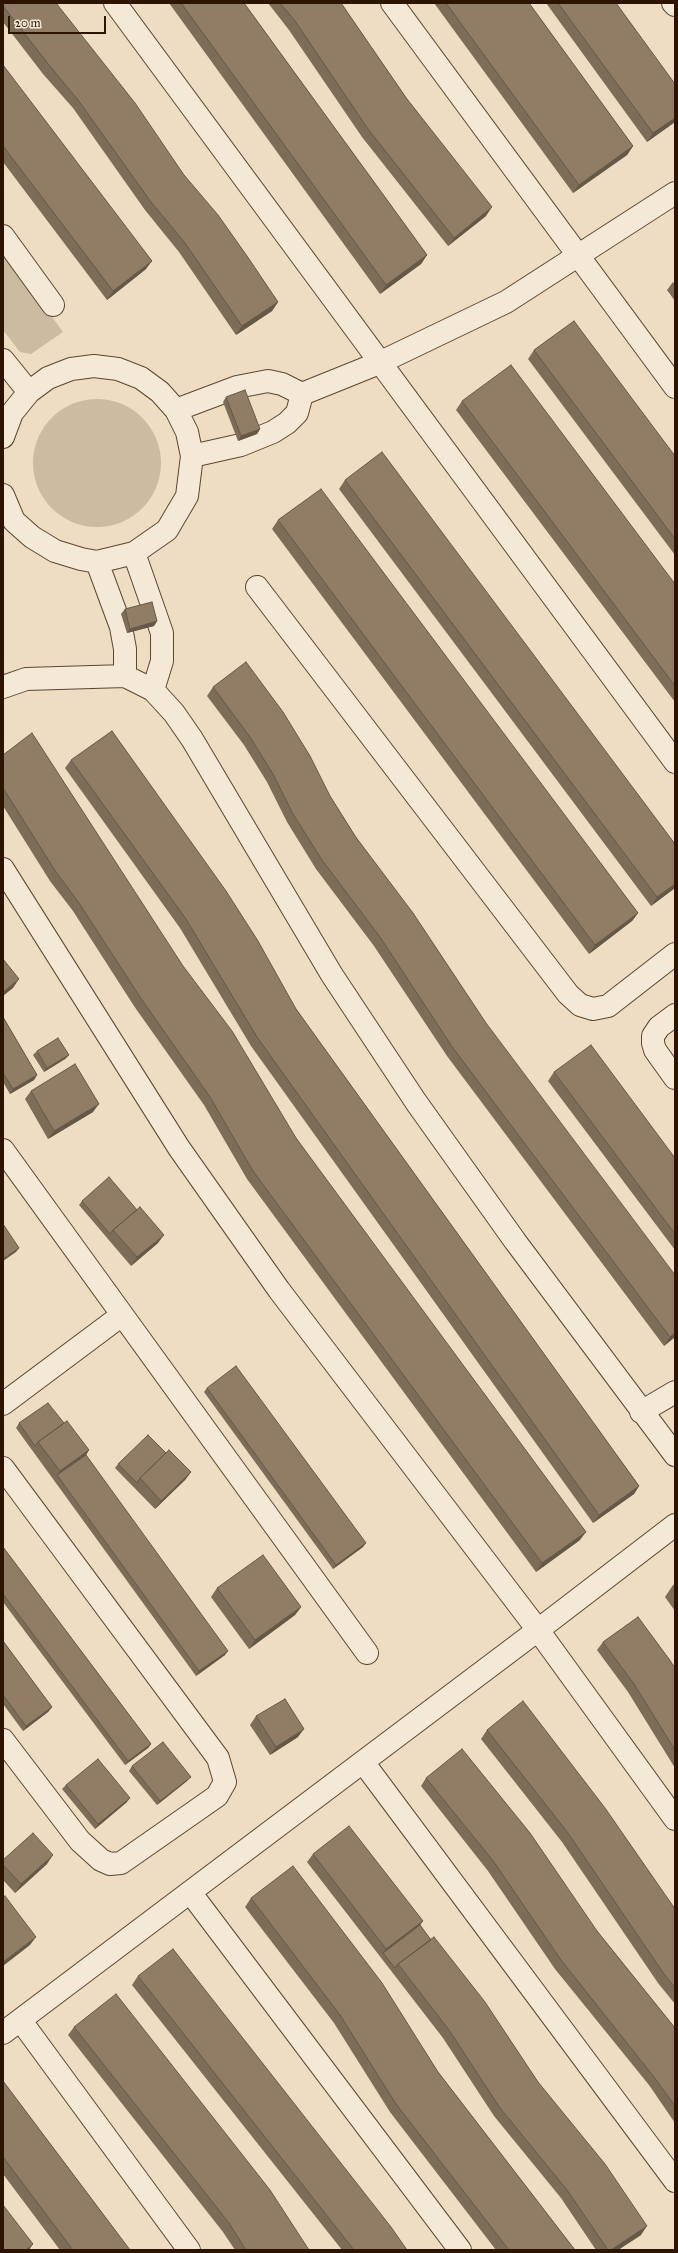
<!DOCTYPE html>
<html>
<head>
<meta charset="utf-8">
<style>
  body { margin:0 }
  #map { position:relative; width:678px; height:2253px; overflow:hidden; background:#eeddc2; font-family:"IM FELL Great Primer",serif }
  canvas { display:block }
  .frame { position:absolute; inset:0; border:4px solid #2d1400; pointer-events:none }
  .scale { position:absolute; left:8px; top:16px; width:98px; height:18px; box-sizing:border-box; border:2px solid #2d1400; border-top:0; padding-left:5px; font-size:12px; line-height:14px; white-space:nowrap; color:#2d1400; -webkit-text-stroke:3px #f4e9d7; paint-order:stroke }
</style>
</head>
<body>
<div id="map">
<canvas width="678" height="2253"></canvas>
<div class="frame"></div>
<div class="scale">20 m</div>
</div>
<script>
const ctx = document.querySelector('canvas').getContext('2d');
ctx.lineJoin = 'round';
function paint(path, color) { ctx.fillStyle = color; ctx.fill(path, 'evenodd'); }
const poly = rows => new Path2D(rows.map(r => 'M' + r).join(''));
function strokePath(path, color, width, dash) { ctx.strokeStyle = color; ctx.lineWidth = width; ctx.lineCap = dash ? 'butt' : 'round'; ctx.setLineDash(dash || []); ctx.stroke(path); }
paint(poly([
  [3,249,63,332,31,354,20,352,3,330],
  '33 463a64 64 0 1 1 128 0a64 64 0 1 1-128 0Z'
]), '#cdbba1');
const minor = poly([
  [115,3,675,762],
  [392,3,675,387],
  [673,3,675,5],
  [3,236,53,305],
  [3,360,29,392],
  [176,410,237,387,268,381,282,384,302,394,379,363,506,302,675,193],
  [3,437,12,413,29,392,48,378,71,369,94,366,118,369,141,378,160,392,176,410,187,432,192,456,187,496,167,530,134,553,97,562,81,559,55,551,32,537,14,521,3,495],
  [192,456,241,445,273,432,287,423,297,413,302,394],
  [134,553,162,633,162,661,153,690],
  [97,562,121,627,125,649,125,676],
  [257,587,568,994,580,1005,593,1009,608,1006,675,954],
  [3,687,26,679,125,676,153,690,174,713,192,739,332,975,416,1102,515,1241,675,1455],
  [3,869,179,1148,279,1290,538,1630,675,1819],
  [675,1015,659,1027,653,1036,653,1043,655,1050,675,1078],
  [3,1150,367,1653],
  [3,1404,122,1315],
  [641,1412,675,1392],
  [3,1468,218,1758,225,1782,217,1796,121,1863,110,1864,101,1860,80,1841,3,1740],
  [363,1762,675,2181],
  [190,1892,460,2250],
  [21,2021,189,2250],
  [3,2033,538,1630,675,1525]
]);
strokePath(minor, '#5d4630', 24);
strokePath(minor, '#f4e9d7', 22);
paint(poly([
  [3,3,184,175,278,302,272,311,236,335,179,252,145,210,73,108,43,74,3,22],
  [169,3,244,3,427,255,421,264,380,294],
  [268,3,341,3,486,216,448,246,362,137,289,30],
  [434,3,529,3,633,146,627,155,573,193],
  [546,3,616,3,675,122,647,142],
  [3,65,146,269,107,300,3,162],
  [673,282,675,284,675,301,667,290],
  [534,350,675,456,675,555,528,359],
  [226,397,260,429,257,434,238,441,223,402],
  [462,401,675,584,675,702,456,410],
  [345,480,675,888,651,906,339,489],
  [278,520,638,913,632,921,589,954,272,529],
  [125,609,157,621,154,626,127,633,121,614],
  [213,687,330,796,675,1337,664,1346,447,1056,374,946,316,869,287,822,267,782,244,745,207,696],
  [3,755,296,1138,580,1540,536,1572,247,1179,204,1105,134,1006,73,911,50,881,3,806],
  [71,760,296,1009,639,1486,634,1494,593,1523,251,1046,180,928,65,768],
  [3,1017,37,1075,34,1080,10,1094,3,1082],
  [37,1051,69,1055,65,1059,44,1072,33,1055],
  [554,1072,675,1158,675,1250,548,1081],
  [31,1091,93,1112,48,1139,25,1099],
  [82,1201,158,1243,131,1266,79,1205],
  [207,1388,363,1547,333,1569,204,1392],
  [19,1423,64,1423,89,1450,86,1455,225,1655,196,1676,16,1428],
  [166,1453,191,1472,185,1480,155,1509,115,1468,118,1464],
  [3,1547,151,1744,148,1748,125,1765,3,1602],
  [675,1584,675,1611,665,1597,673,1585],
  [217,1588,301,1607,295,1615,249,1649,211,1597],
  [3,1641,52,1707,48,1712,23,1731,3,1704],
  [603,1642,675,1668,675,1768,628,1692,597,1650],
  [256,1716,298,1737,270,1755,250,1725],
  [487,1730,675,1909,675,2004,658,1983,562,1842,481,1739],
  [132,1766,187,1781,157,1805,129,1771],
  [426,1778,597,1931,675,2028,675,2123,649,2085,555,1969,488,1871,421,1786],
  [66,1785,127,1802,95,1829,62,1789],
  [313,1854,423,1921,420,1925,538,2082,641,2235,618,2250,596,2250,561,2198,494,2116,443,2038,307,1862],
  [3,1860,47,1864,15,1893,3,1880],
  [251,1898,438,2072,575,2250,496,2250,390,2112,334,2023,245,1907],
  [138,1976,407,2250,342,2250,132,1985],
  [74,2027,309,2250,235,2250,223,2232,68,2035],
  [3,2081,130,2250,60,2250,3,2174]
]), '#7d6c57');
paint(poly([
  [675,118,675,122,647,142,653,133],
  [633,146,627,155,573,193,579,185],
  [492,207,486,216,448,246,454,238],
  [427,255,421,264,380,294,386,285],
  [152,261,146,269,107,300,113,291],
  [278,302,272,311,236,335,242,326],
  [260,429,257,434,238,441,241,436],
  [157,621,154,626,127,633,130,629],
  [675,884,675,888,651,906,657,897],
  [638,913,632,921,589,954,595,945],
  [19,979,13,988,3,996,3,992],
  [69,1055,65,1059,44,1072,47,1068],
  [37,1075,34,1080,10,1094,13,1089],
  [99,1104,93,1112,48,1139,54,1131],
  [164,1235,158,1243,131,1266,137,1257],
  [19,1248,16,1252,3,1261,3,1259],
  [675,1333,675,1337,664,1346,670,1337],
  [89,1450,83,1459,57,1475,60,1471],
  [191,1472,185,1480,155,1509,161,1501],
  [639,1486,634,1494,593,1523,599,1515],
  [586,1532,580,1540,536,1572,542,1563],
  [366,1543,363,1547,333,1569,336,1565],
  [301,1607,295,1615,249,1649,255,1640],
  [228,1651,225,1655,196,1676,199,1671],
  [52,1707,48,1712,23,1731,26,1726],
  [304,1729,298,1737,270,1755,276,1747],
  [151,1744,148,1748,125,1765,128,1761],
  [191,1777,187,1781,157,1805,160,1801],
  [130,1798,127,1802,95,1829,98,1824],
  [53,1855,47,1864,15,1893,21,1884],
  [423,1921,417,1929,383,1953,386,1949],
  [36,1937,30,1945,3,1966,3,1962],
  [647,2226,641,2235,618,2250,611,2250],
  [33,2244,29,2250,26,2250]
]), '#665847');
const building = poly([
  [3,3,56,3,135,103,184,175,218,215,247,256,278,302,242,326,185,243,151,202,78,100,49,65,3,6,3,3],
  [181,3,244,3,427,255,386,285,181,3],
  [280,3,341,3,407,99,492,207,454,238,368,129,295,21,280,3],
  [446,3,529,3,633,146,579,185,446,3],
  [558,3,616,3,675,84,675,118,653,133,558,3],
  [3,65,152,261,113,291,3,146,3,65],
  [574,321,675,456,675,539,534,350,574,321],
  [511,365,675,584,675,686,462,401,511,365],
  [245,390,260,429,241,436,226,397,245,390],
  [382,452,675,844,675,884,657,897,345,480,382,452],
  [321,489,638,913,595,945,278,520,321,489],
  [152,602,157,621,130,629,125,609,152,602],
  [246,662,283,712,310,756,330,796,355,836,413,913,486,1023,675,1275,675,1333,670,1337,453,1048,380,937,322,860,293,814,273,774,250,737,213,687,246,662],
  [112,731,226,891,258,941,296,1009,639,1486,599,1515,257,1037,186,919,71,760,112,731],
  [32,733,183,966,232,1031,296,1138,586,1532,542,1563,253,1171,210,1097,140,997,79,903,56,872,3,788,3,755,32,733],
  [3,959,19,979,3,992,3,959],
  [3,1017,37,1075,13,1089,3,1073,3,1017],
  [58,1038,69,1055,47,1068,37,1051,58,1038],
  [591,1045,675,1158,675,1234,554,1072,591,1045],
  [75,1064,99,1104,54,1131,31,1091,75,1064],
  [109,1177,137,1210,113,1230,110,1234,82,1201,109,1177],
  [140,1207,164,1235,137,1257,113,1230,140,1207],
  [3,1224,19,1248,3,1259,3,1224],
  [236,1366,366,1543,336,1565,207,1388,236,1366],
  [48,1403,64,1423,38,1442,35,1446,19,1423,48,1403],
  [67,1421,89,1450,60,1471,38,1442,67,1421],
  [148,1435,166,1453,140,1478,137,1483,118,1464,148,1435],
  [169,1450,191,1472,161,1501,140,1478,169,1450],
  [86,1455,228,1651,199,1671,57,1475,86,1455],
  [3,1547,151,1744,128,1761,3,1594,3,1547],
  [263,1555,301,1607,255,1640,217,1588,263,1555],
  [638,1617,669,1659,675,1668,675,1750,634,1684,603,1642,638,1617],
  [3,1641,52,1707,26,1726,3,1695,3,1641],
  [285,1699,304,1729,276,1747,256,1716,285,1699],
  [523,1701,605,1808,675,1909,675,1988,664,1974,568,1833,487,1730,523,1701],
  [163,1742,191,1777,160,1801,132,1766,163,1742],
  [462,1749,530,1833,597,1931,675,2028,675,2106,654,2077,561,1960,494,1862,426,1778,462,1749],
  [98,1759,130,1798,98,1824,66,1785,98,1759],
  [349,1826,423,1921,386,1949,313,1854,349,1826],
  [33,1833,53,1855,21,1884,3,1865,3,1860,33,1833],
  [293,1866,382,1983,438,2072,575,2250,509,2250,396,2104,340,2015,251,1898,293,1866],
  [5,1896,36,1937,3,1962,3,1897,5,1896],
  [420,1925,431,1940,398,1964,395,1968,383,1953,420,1925],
  [434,1937,485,2002,538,2082,605,2164,647,2226,611,2250,608,2250,567,2190,500,2108,449,2030,398,1964,434,1937],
  [173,1949,391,2227,407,2250,354,2250,138,1976,173,1949],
  [116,1994,270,2190,309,2250,246,2250,229,2223,74,2027,116,1994],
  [3,2081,130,2250,73,2250,3,2157,3,2081],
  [3,2205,33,2244,26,2250,3,2250,3,2205]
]);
paint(building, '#917d65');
strokePath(building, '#665847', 1);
</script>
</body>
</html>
